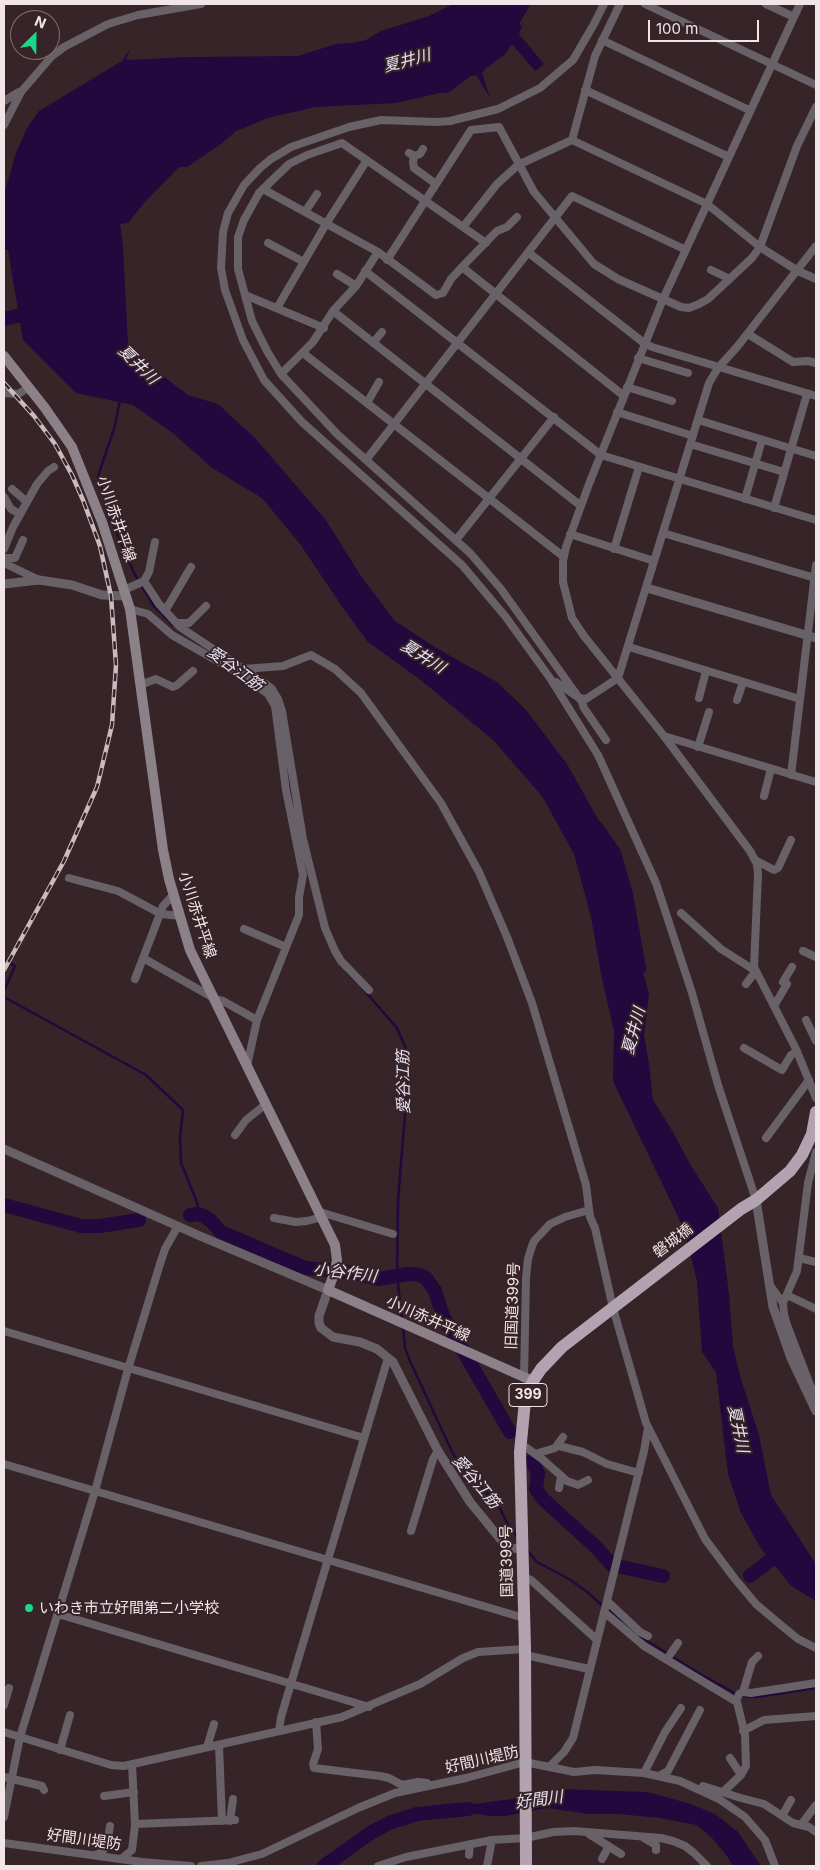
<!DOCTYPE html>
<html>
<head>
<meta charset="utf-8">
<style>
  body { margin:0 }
  #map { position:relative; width:820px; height:1870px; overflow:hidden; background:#362428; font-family:Inter,sans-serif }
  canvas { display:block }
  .frame { position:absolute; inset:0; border:5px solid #f2e5e8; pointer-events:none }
  .north { position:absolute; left:10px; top:10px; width:50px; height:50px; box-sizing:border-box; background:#362428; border:1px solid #817175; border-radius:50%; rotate:23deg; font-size:14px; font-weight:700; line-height:20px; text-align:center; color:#f2e5e8 }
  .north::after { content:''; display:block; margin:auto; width:18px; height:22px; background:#15d989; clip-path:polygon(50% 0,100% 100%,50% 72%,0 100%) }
  .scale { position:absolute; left:648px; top:20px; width:111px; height:22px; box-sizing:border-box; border:2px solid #f2e5e8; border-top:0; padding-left:6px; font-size:15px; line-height:18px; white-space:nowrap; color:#f2e5e8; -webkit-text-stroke:4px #362428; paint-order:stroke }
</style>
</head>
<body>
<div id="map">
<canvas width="820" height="1870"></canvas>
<div class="frame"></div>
<div class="north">N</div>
<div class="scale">100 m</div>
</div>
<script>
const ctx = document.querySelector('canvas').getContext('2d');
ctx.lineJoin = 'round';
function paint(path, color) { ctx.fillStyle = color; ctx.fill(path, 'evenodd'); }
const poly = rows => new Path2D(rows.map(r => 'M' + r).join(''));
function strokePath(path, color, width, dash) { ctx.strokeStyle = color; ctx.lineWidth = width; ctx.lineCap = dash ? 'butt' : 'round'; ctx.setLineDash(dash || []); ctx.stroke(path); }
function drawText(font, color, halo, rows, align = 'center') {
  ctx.font = font + ' Inter,"Noto Sans JP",sans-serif'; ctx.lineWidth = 4; ctx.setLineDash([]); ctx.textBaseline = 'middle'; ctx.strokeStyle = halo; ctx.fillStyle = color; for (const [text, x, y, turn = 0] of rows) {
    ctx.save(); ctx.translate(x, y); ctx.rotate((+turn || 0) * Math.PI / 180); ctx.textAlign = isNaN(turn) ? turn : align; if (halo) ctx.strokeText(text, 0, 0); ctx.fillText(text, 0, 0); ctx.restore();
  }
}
paint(poly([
  [453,4,531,4,519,24,522,26,519,34,544,64,535,71,512,44,504,55,485,69,482,73,490,98,477,76,471,76,448,93,440,93,396,103,315,107,268,118,236,131,221,144,187,167,179,167,144,203,128,223,120,224,123,247,128,344,156,371,188,395,218,404,254,437,325,519,361,576,395,621,436,648,497,682,526,710,567,764,604,830,614,878,649,993,644,1035,649,1064,653,1100,670,1127,690,1164,718,1208,729,1294,733,1346,740,1376,759,1435,771,1495,816,1564,816,1601,791,1586,760,1547,741,1513,728,1474,716,1372,702,1352,697,1281,684,1229,613,1081,614,1031,601,974,591,917,574,854,542,796,493,740,422,681,368,642,341,605,300,544,262,498,212,468,174,434,133,405,76,393,23,340,8,250,4,250,4,194,16,153,27,128,39,111,122,61,130,49,126,60,191,57,298,56,336,44,352,43,366,40,381,31,429,16],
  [559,1789,647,1792,691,1804,715,1814,738,1832,761,1866,733,1866,727,1856,712,1838,697,1825,659,1818,619,1814,589,1814,547,1808,505,1816,491,1816,437,1809,534,1796]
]), '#22083c');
strokePath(poly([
  [120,399,115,426,98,476,111,519,134,573,154,606,173,625],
  [287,772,294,808],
  [295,813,297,825],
  [4,959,15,966,4,991],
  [346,971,358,983],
  [363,989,397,1028,407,1051,406,1102,398,1200,397,1276,402,1318],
  [4,997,146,1075,182,1109,183,1111,180,1137,181,1163,195,1197,199,1210,197,1214],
  [403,1326,405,1348,410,1361,453,1454,466,1472,498,1504,508,1525,518,1537],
  [527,1550,537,1562,569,1579,586,1591,621,1622],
  [633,1632,700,1674,740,1696,757,1697,816,1688]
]), '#22083c', 2.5);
strokePath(poly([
  [4,319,21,315,35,309],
  [596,827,614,853,626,894,639,968],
  [4,1205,81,1226,100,1226,139,1220],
  [190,1215,197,1214,204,1216,211,1221,221,1232,305,1268,350,1272,378,1279,409,1274,419,1275,426,1278,435,1291,443,1316,510,1432],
  [532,1461,538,1473,536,1489,543,1499,597,1548,612,1565,663,1576],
  [750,1576,773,1558,783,1547],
  [324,1866,372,1832,389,1823,417,1814,468,1809]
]), '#22083c', 14);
strokePath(poly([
  [604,4,594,24,573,60,540,88,498,109,450,121,436,122,381,120,349,127,291,147,271,159,260,168,244,185,228,213,223,232,221,268,225,290,243,340,264,380,302,422,462,565,505,616,550,678,598,755,656,883,692,993,718,1085,756,1200],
  [645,4,816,85],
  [766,4,794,17],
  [800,4,663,299,589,484,566,547,563,561,563,582,572,618,584,636,664,736,750,851,757,864,758,874,754,967,796,1049,816,1098],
  [602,40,749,110],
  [585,90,729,157],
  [4,101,19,92],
  [4,125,21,92,52,56,64,47,108,24,138,15,201,4],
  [572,140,707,204,760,247,798,271,816,279],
  [572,140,595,56,620,4],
  [409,153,414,156,420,154,423,149],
  [414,156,413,162,414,168,436,184],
  [263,189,378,252,436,295,443,293,451,279,462,267,492,236,497,231,507,227,517,217],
  [305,212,317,194],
  [463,227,497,184,518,165,572,140],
  [268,243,304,262],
  [486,243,342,143,307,155,289,164,259,193,244,220,238,237,238,269,252,321,267,351,281,374,337,434,470,553,501,589,582,702,584,708,606,740],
  [529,253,644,343,652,347,816,396],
  [387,260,471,130,499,127,534,192,594,264,618,279,681,307,689,308,699,304,708,299,752,258,760,247,797,146,816,107],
  [462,267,624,396],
  [711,270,730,279],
  [365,271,601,455,816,520],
  [337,274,356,286],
  [245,295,324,328],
  [277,308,326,224,367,160],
  [333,311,581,506],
  [748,334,793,362,808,361,816,363],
  [373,343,382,332],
  [303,353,564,557],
  [638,358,688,373],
  [281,374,313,342,333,311,356,286,378,252],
  [627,387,672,401],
  [4,393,18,394,28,388],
  [367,403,379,382],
  [617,412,693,436],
  [698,420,816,456],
  [690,444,784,472],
  [366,460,572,196,686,250],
  [12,489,27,502],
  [4,497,11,509,20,514],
  [745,499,762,440],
  [774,508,807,394],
  [663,533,815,578],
  [570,534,654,561],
  [456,540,554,417],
  [4,549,13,527,37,484,48,471,54,467],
  [614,549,639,467],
  [4,558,15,558,23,540],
  [4,563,39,580],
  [144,581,159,604,180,627,263,682,272,689,278,699,282,711,303,839,325,928,335,951,341,961,369,990],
  [124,590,144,581,149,572,155,542],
  [130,609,148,614,172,635,240,674,268,694,275,706,286,790,303,875,299,897,299,915,257,1020,247,1066],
  [165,611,191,567],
  [178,623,189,623,206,606],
  [629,647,800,699],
  [243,669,283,666,311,655,335,669,361,693,441,803,479,872,507,937,532,1003,586,1185,590,1217,595,1228,613,1308,646,1423,705,1539,735,1579,756,1604,776,1621,798,1639,816,1648],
  [556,682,579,698,586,699,618,678,709,383,718,368,737,347,816,246],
  [140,685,156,679,173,687,177,685,193,671],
  [699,698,706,671],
  [737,700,743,682],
  [664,736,816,782],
  [698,747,709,712],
  [791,775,816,565],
  [764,796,771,769],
  [755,860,774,870,778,868,791,840],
  [69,878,118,891,161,914,180,916],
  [681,913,721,949,754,970],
  [244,929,286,947],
  [803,951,816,957],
  [143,958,212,997],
  [135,979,163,906,174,894],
  [746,984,755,972],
  [214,999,223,1001,257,1020],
  [774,1006,787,984,783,982,792,967],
  [806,1020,816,1041],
  [744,1048,782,1070,791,1055,797,1051],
  [235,1135,246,1120,266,1104],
  [766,1138,809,1080],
  [320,1212,393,1234],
  [274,1218,296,1222,307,1221,322,1217],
  [799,1258,816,1262],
  [769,1284,783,1303,797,1271,808,1183,816,1152],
  [787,1295,816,1309],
  [783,1303,784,1314,787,1325,810,1385,816,1397],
  [4,1331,364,1438],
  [524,1378,526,1278,528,1259,531,1249,534,1241,550,1224,565,1217,589,1210],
  [520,1443,542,1459,567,1481,578,1485,588,1480],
  [559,1446,583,1452,607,1464,639,1473],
  [535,1454,555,1448,563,1437],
  [4,1464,524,1618],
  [559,1488,561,1477],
  [411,1531,433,1459,438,1451],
  [523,1577,531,1580,596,1639],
  [607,1601,640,1632,648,1636],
  [604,1612,644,1646,737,1702,745,1735,746,1766,741,1775,723,1792],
  [58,1614,369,1707],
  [525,1655,589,1669],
  [667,1659,678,1643],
  [743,1692,751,1693,816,1683],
  [736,1701,739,1694,743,1692,752,1662,758,1656],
  [4,1705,9,1688],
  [316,1722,318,1749,313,1764,314,1768,380,1776,389,1778,402,1785,418,1782,427,1783],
  [279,1731,281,1717,388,1358],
  [743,1731,764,1720,816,1716],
  [4,1732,111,1765,124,1766,342,1717,420,1684,463,1658,478,1652,525,1649],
  [219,1745,222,1821],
  [207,1747,214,1724],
  [60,1750,70,1715],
  [730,1758,741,1775],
  [549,1767,564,1752,573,1738,644,1451,648,1428],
  [644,1773,665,1732,681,1708],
  [659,1776,668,1771,700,1710],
  [4,1777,42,1786,44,1790],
  [703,1786,741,1798,764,1804,793,1823,809,1827,816,1832],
  [104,1796,134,1792],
  [782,1816,791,1800],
  [4,1817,20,1737,95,1491,128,1369,160,1264,165,1249,178,1226],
  [230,1821,233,1799],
  [135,1824,235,1820],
  [801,1825,816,1805],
  [589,1834,621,1854],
  [644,1838,656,1845,656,1850],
  [4,1843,142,1862,191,1866],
  [95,1855,101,1853,107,1845,110,1826],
  [469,1855,470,1844],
  [121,1859,132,1850,135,1825,132,1764],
  [602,1859,609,1846],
  [201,1866,228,1863,262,1854,358,1808,395,1793,466,1778,525,1762,574,1772,595,1770,644,1773,680,1781,719,1799,745,1817,765,1840,775,1866],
  [378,1866,406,1857,492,1840,526,1838,553,1832,574,1831,661,1838,673,1841,685,1846,694,1853,707,1866],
  [487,1866,492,1840]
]), '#686167', 8);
strokePath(poly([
  [4,584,39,580,72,585,102,595,125,596],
  [647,588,816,638],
  [4,1149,200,1236,328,1290,319,1316,319,1323,321,1328,333,1337,360,1342,377,1349,393,1362,438,1451,470,1502,506,1546,512,1548,523,1549],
  [756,1200,773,1307,791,1358,816,1411]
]), '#686167', 9);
strokePath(poly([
  [4,356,45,408,72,447,102,522,130,609,163,850,169,879,190,950,335,1245,337,1260,334,1274,328,1290,533,1381]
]), '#8c8089', 10);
strokePath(poly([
  [526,1866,525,1649,520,1452,525,1401,533,1381,541,1369,562,1347,741,1209,756,1200,790,1171,802,1155,812,1134,816,1112]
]), '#b3a2b0', 12);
const rail = poly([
  [4,383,34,416,55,444,72,475,83,500,100,546,111,596,116,665,112,725,97,787,64,861,4,970]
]);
strokePath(rail, '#cabbbf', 4.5);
strokePath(rail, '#362428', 2.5, [8]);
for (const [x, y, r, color] of [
  [29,1608,5,"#15d989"]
]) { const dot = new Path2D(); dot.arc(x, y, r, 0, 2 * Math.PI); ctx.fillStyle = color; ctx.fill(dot); strokePath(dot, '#362428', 2); }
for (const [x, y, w] of [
  [528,1395,38]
]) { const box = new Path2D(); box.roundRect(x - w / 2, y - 11.5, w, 23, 4); ctx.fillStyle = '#362428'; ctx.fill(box); strokePath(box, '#f2e5e8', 1); }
drawText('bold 14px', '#f2e5e8', null, [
  ["399",528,1395]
]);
drawText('15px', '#f2e5e8', '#362428', [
  ["小川赤井平線",116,519,71],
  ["小川赤井平線",197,915,72],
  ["磐城橋",673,1241,-37],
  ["旧国道399号",513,1306,-88],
  ["小川赤井平線",428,1319,24],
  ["国道399号",507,1561,-91],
  ["好間川堤防",482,1760,-13],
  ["好間川堤防",84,1840,8]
]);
drawText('15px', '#f2e5e8', '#362428', [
  ["いわき市立好間第二小学校",39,1608]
], 'left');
drawText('italic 16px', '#e6e0f1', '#362428', [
  ["夏井川",407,61,-15],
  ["夏井川",138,365,44],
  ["夏井川",423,657,32],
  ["愛谷江筋",235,669,36],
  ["夏井川",634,1031,-75],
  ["愛谷江筋",404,1082,-91],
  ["小谷作川",345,1273,7],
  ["夏井川",738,1429,78],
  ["愛谷江筋",476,1482,50],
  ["好間川",539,1800,-7]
]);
</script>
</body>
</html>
